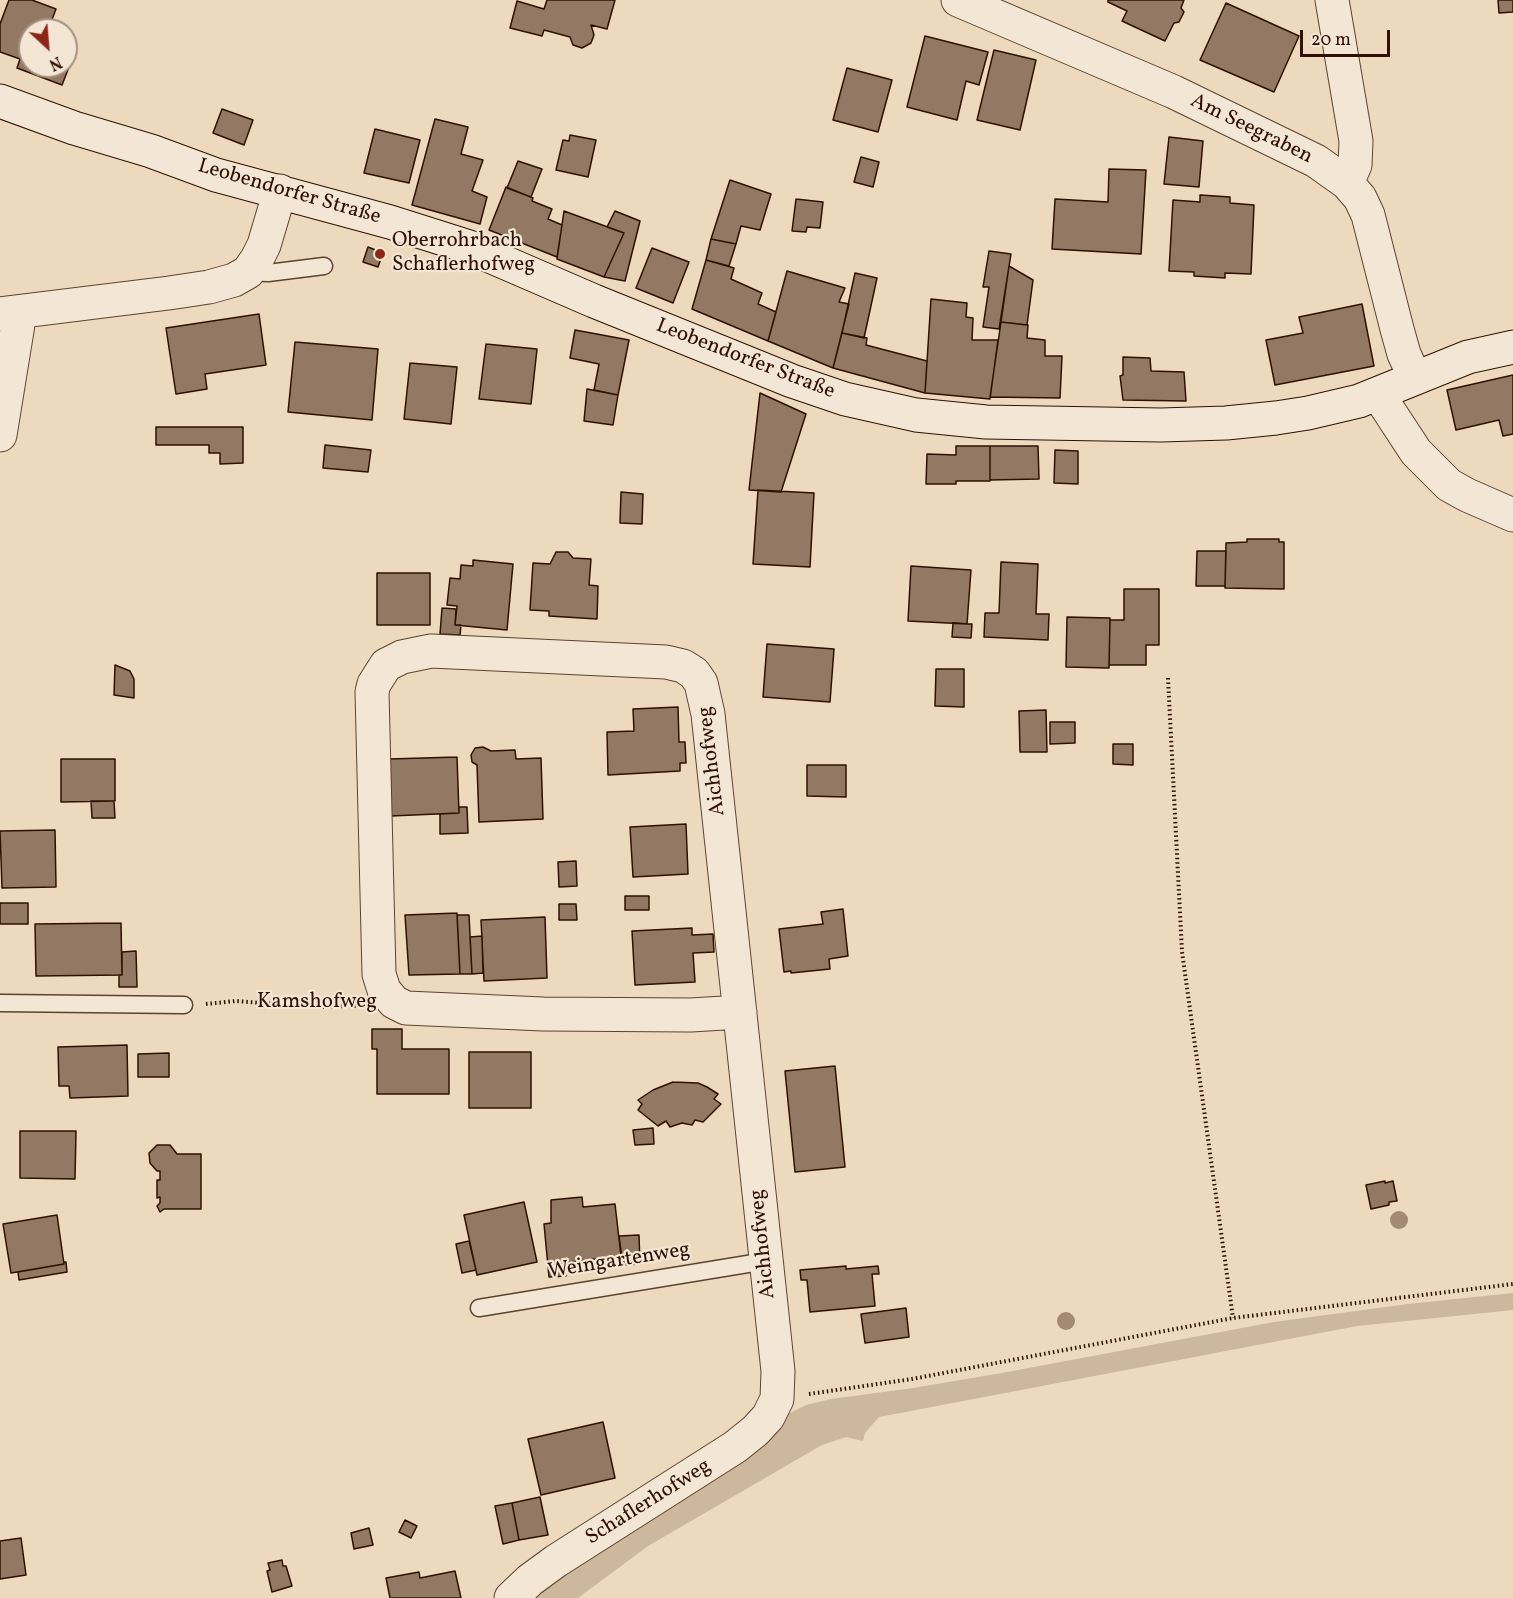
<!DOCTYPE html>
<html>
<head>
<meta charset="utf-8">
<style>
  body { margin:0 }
  #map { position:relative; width:1513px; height:1598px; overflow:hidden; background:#edd9bd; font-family:Vollkorn,serif }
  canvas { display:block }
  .north { position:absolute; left:18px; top:18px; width:60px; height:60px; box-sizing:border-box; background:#f3e6d4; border:2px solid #a59080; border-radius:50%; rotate:154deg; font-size:16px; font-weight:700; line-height:24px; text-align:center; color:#2f1002 }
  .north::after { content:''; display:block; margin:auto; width:21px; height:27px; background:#8f2418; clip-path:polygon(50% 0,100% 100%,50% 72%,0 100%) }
  .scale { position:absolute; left:1300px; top:30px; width:90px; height:27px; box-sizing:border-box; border:3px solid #2f1002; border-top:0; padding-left:8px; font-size:18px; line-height:21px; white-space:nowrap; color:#2f1002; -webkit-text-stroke:4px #f3e6d4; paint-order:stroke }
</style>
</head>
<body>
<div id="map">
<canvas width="1513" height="1598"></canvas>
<div class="north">N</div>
<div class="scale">20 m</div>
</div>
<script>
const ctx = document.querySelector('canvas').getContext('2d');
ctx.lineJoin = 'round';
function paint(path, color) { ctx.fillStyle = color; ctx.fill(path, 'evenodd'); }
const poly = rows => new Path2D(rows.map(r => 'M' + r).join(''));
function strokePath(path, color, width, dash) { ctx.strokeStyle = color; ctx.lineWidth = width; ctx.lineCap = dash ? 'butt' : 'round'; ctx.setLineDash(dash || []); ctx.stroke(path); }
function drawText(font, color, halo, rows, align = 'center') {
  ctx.font = font + ' Vollkorn,serif'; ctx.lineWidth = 4.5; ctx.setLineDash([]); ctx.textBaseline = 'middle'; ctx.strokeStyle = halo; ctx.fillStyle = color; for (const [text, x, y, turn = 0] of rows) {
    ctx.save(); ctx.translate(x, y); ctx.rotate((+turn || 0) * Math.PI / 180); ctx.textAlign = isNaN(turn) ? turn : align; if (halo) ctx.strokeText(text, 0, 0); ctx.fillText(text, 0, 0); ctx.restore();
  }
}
paint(poly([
  [1513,1293,1513,1310,1357,1326,879,1417,865,1433,863,1441,846,1437,822,1445,648,1546,578,1598,526,1598,790,1413,806,1405,831,1399,913,1388,1002,1373,1274,1322,1408,1304]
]), '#cdb79d');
const building = poly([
  [9,0,32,0,56,9,48,30,30,30,30,66,66,66,66,54,73,57,62,85,17,68,20,59,0,52,0,24,9,0],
  [547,0,615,0,607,29,591,25,594,35,591,43,582,48,573,45,570,37,544,30,542,36,510,28,517,1,544,9,547,0],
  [1108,0,1184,0,1181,8,1184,12,1179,22,1174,23,1165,41,1122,21,1127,11,1108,2,1108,0],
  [1498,0,1513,0,1513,12,1499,13,1498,0],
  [1226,3,1299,36,1274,92,1200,60,1226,3],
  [925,36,988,52,979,85,966,81,957,120,907,107,925,36],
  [994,50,1036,60,1020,130,977,120,994,50],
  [847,68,892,80,878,132,833,120,847,68],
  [222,109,253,120,244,145,213,133,222,109],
  [435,119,468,127,461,154,483,160,472,191,487,197,480,224,412,205,435,119],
  [375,129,420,140,409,183,364,173,375,129],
  [570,135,596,140,588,177,556,170,563,140,569,141,570,135],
  [1169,137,1203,141,1199,187,1164,184,1169,137],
  [861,157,879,162,873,187,854,182,861,157],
  [518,161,542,169,531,197,507,188,518,161],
  [1109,169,1146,170,1141,254,1052,249,1055,199,1108,202,1109,169],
  [730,180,771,194,760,230,741,226,736,244,711,239,730,180],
  [506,187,533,198,532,201,552,209,548,219,562,225,557,257,489,230,506,187],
  [1200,195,1230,197,1230,203,1254,205,1251,274,1225,273,1225,278,1194,276,1194,272,1169,271,1173,200,1200,202,1200,195],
  [796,199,823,202,820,228,807,227,806,232,792,231,796,199],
  [564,211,624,233,604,277,557,259,564,211],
  [615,211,640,221,625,281,604,277,624,233,607,227,615,211],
  [711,239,736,244,729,266,706,260,711,239],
  [368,247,383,253,378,267,363,262,368,247],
  [652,248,689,262,673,303,636,288,652,248],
  [989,251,1011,254,999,329,983,327,989,287,983,287,989,251],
  [706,260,734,268,731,279,762,293,758,304,776,312,768,341,692,309,706,260],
  [1009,266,1033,280,1027,325,1001,322,1009,266],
  [787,271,845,288,839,302,849,304,833,368,768,341,787,271],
  [855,273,877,278,864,338,842,333,855,273],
  [931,299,967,303,966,317,973,318,972,340,998,340,990,399,925,393,931,299],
  [1362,304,1374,366,1275,385,1266,340,1303,333,1299,317,1362,304],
  [259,314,266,365,205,374,207,389,176,394,166,328,259,314],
  [1001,322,1028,325,1027,338,1045,340,1045,356,1062,356,1060,398,990,397,1001,322],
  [575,330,629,340,618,395,594,390,599,364,570,358,575,330],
  [842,333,867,338,866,345,927,361,925,393,833,368,842,333],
  [295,342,378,349,372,420,288,412,295,342],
  [486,344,537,349,531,404,479,399,486,344],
  [1123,357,1150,358,1151,371,1184,372,1186,401,1123,400,1120,376,1123,375,1123,357],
  [410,363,457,367,451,424,404,419,410,363],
  [1513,375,1513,434,1503,436,1499,420,1456,430,1447,390,1513,375],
  [587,389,618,395,613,425,584,421,587,389],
  [760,393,806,414,781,492,749,490,760,393],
  [156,427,243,427,243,463,220,464,220,453,209,453,209,445,156,445,156,427],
  [325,445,371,450,368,472,323,468,325,445],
  [956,446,990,446,990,481,956,481,956,484,926,484,927,454,956,455,956,446],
  [990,446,1038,446,1039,479,990,480,990,446],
  [1055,450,1078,451,1078,484,1054,483,1055,450],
  [758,490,814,493,810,567,753,564,758,490],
  [621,492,643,494,642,524,620,523,621,492],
  [1247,539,1279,539,1279,542,1284,542,1284,589,1225,588,1226,543,1247,542,1247,539],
  [1197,551,1226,551,1225,586,1196,586,1197,551],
  [556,552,568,552,573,558,591,559,589,585,598,586,597,619,549,616,549,611,530,610,533,563,550,564,556,552],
  [473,560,513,564,507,630,455,625,457,606,447,605,450,578,460,579,461,565,473,566,473,560],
  [1001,562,1038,564,1036,614,1049,614,1048,640,984,637,985,613,999,613,1001,562],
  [911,566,971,570,967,624,908,621,911,566],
  [377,573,430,573,430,625,377,625,377,573],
  [1124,589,1159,589,1159,645,1146,645,1146,665,1109,665,1110,620,1124,620,1124,589],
  [442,608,456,609,455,625,461,625,460,635,440,634,442,608],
  [1067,617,1110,618,1109,668,1066,667,1067,617],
  [953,623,972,624,971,638,952,637,953,623],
  [767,644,834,649,830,702,763,697,767,644],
  [115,665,130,671,134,679,134,698,114,695,115,665],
  [936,669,964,669,964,707,935,706,936,669],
  [678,707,679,742,685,742,686,763,680,763,680,771,608,775,607,732,634,731,633,709,678,707],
  [1046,710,1047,752,1020,752,1019,711,1046,710],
  [1050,722,1075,722,1075,743,1050,744,1050,722],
  [1113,744,1133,744,1133,765,1113,764,1113,744],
  [483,747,491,751,515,750,516,759,541,758,543,819,479,822,477,765,472,762,471,755,475,748,483,747],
  [457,757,459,813,391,816,389,759,457,757],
  [61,759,115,759,115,801,61,802,61,759],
  [807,765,846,765,846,797,807,796,807,765],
  [91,801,114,801,115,818,92,818,91,801],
  [459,807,467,807,468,833,440,834,440,814,459,813,459,807],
  [686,824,688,874,633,877,630,827,686,824],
  [55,830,56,887,2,888,0,831,55,830],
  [576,861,577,886,559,887,558,862,576,861],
  [625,896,649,896,649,910,625,910,625,896],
  [0,903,28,903,28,924,0,924,0,903],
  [559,904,576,904,577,920,559,920,559,904],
  [843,909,848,956,829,959,830,969,791,973,791,971,784,972,779,929,823,924,821,912,843,909],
  [457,913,460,974,409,975,405,915,457,913],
  [457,915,469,915,472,974,460,974,457,915],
  [545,917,547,978,484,981,481,920,545,917],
  [121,923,122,975,36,976,35,924,121,923],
  [692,928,692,935,713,934,714,952,693,953,695,982,635,985,632,931,692,928],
  [482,936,483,973,472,974,470,937,482,936],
  [136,951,137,987,119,987,119,975,122,975,122,952,136,951],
  [372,1029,402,1029,402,1049,449,1049,449,1094,377,1094,377,1049,372,1049,372,1029],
  [127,1045,128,1096,70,1098,69,1086,59,1086,58,1047,127,1045],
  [469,1052,531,1052,531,1108,469,1108,469,1052],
  [169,1053,169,1077,138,1077,138,1054,169,1053],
  [835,1066,845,1167,795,1172,785,1071,835,1066],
  [673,1082,698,1083,707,1087,718,1094,714,1099,721,1104,703,1122,695,1120,692,1125,682,1123,670,1127,666,1121,658,1126,638,1110,642,1104,638,1100,653,1090,673,1082],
  [653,1128,654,1144,635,1145,633,1130,653,1128],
  [20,1131,76,1131,75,1179,20,1178,20,1131],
  [157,1145,170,1145,177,1154,201,1154,201,1209,164,1209,160,1212,157,1206,160,1203,160,1197,157,1198,157,1180,160,1180,160,1171,157,1171,150,1163,149,1153,157,1145],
  [1385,1181,1385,1183,1393,1181,1397,1201,1389,1202,1389,1205,1371,1209,1366,1185,1385,1181],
  [582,1197,583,1207,615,1204,621,1256,561,1263,566,1276,549,1277,544,1224,551,1223,551,1200,582,1197],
  [524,1202,537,1262,477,1275,464,1215,524,1202],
  [57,1215,64,1264,11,1273,3,1224,57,1215],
  [639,1235,640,1264,623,1265,619,1236,639,1235],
  [469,1241,476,1270,462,1273,456,1244,469,1241],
  [64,1262,66,1262,67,1272,19,1280,18,1272,64,1264,64,1262],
  [846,1266,846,1269,878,1266,879,1274,872,1274,875,1306,810,1312,807,1280,801,1280,800,1270,846,1266],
  [906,1308,909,1337,865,1343,861,1314,906,1308],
  [603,1422,615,1478,541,1495,528,1439,603,1422],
  [540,1497,548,1535,519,1540,512,1503,540,1497],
  [512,1503,519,1540,503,1544,495,1506,512,1503],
  [405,1520,417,1526,411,1538,399,1532,405,1520],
  [369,1528,373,1545,354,1549,351,1533,369,1528],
  [21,1538,26,1575,0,1579,0,1541,21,1538],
  [282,1560,283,1566,286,1566,292,1586,272,1592,267,1571,270,1570,268,1563,282,1560],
  [455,1571,461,1598,390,1598,386,1578,419,1572,420,1578,455,1571]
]);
paint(building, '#927963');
strokePath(building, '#2f1002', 1.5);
const service = poly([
  [248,272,268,273,324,266],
  [0,1003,184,1005],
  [479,1308,766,1261]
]);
const minor = poly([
  [958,0,1174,92,1316,161,1347,183,1360,198,1368,215,1397,329,1404,354,1415,378],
  [1332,0,1356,141,1355,165,1347,183],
  [0,314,169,293,209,287,234,280,248,272,257,259,264,245,280,191],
  [1378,394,1416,452,1449,485,1467,495,1513,515],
  [0,435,20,312],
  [511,1598,530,1580,556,1561,735,1447,755,1431,768,1417,777,1399,778,1371,708,714,701,683,694,673,683,666,666,662,431,651,402,657,386,665,374,684,372,692,379,974,384,990,394,1002,406,1008,543,1014,691,1015,740,1012]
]);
const secondary = poly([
  [0,101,74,128,151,151,216,175,390,222,469,247,594,301,792,381,845,399,916,415,986,422,1161,425,1226,423,1276,418,1308,413,1359,401,1468,357,1513,347]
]);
strokePath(service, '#5e4231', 19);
strokePath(minor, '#5e4231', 35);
strokePath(secondary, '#2f1002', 35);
strokePath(poly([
  [1168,678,1182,952,1233,1318],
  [206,1004,236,1001,312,1007,357,1006],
  [809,1394,912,1379,1233,1318,1513,1284]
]), '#2f1002', 4, [1.5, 3]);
strokePath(service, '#f3e6d4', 16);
strokePath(minor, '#f3e6d4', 33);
strokePath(secondary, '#f3e6d4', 33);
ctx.fillStyle = '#a38a74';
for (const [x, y] of [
  [1399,1220],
  [1066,1321]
]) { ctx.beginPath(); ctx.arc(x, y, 9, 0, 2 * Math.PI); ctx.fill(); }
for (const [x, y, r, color] of [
  [380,254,6,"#8f2418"]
]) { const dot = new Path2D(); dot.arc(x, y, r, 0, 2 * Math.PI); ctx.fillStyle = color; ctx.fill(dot); strokePath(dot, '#f3e6d4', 2); }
drawText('21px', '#2f1002', '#f3e6d4', [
  ["Am Seegraben",1251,130,26],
  ["Leobendorfer Straße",289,193,16],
  ["Leobendorfer Straße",745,360,21],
  ["Aichhofweg",713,761,-97],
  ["Kamshofweg",317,1003],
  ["Aichhofweg",764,1244,-96],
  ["Weingartenweg",619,1262,-9],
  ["Schaflerhofweg",649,1503,-32]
]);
drawText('21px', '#2f1002', '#f3e6d4', [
  ["Oberrohrbach",392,242],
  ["Schaflerhofweg",392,266]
], 'left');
</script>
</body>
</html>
